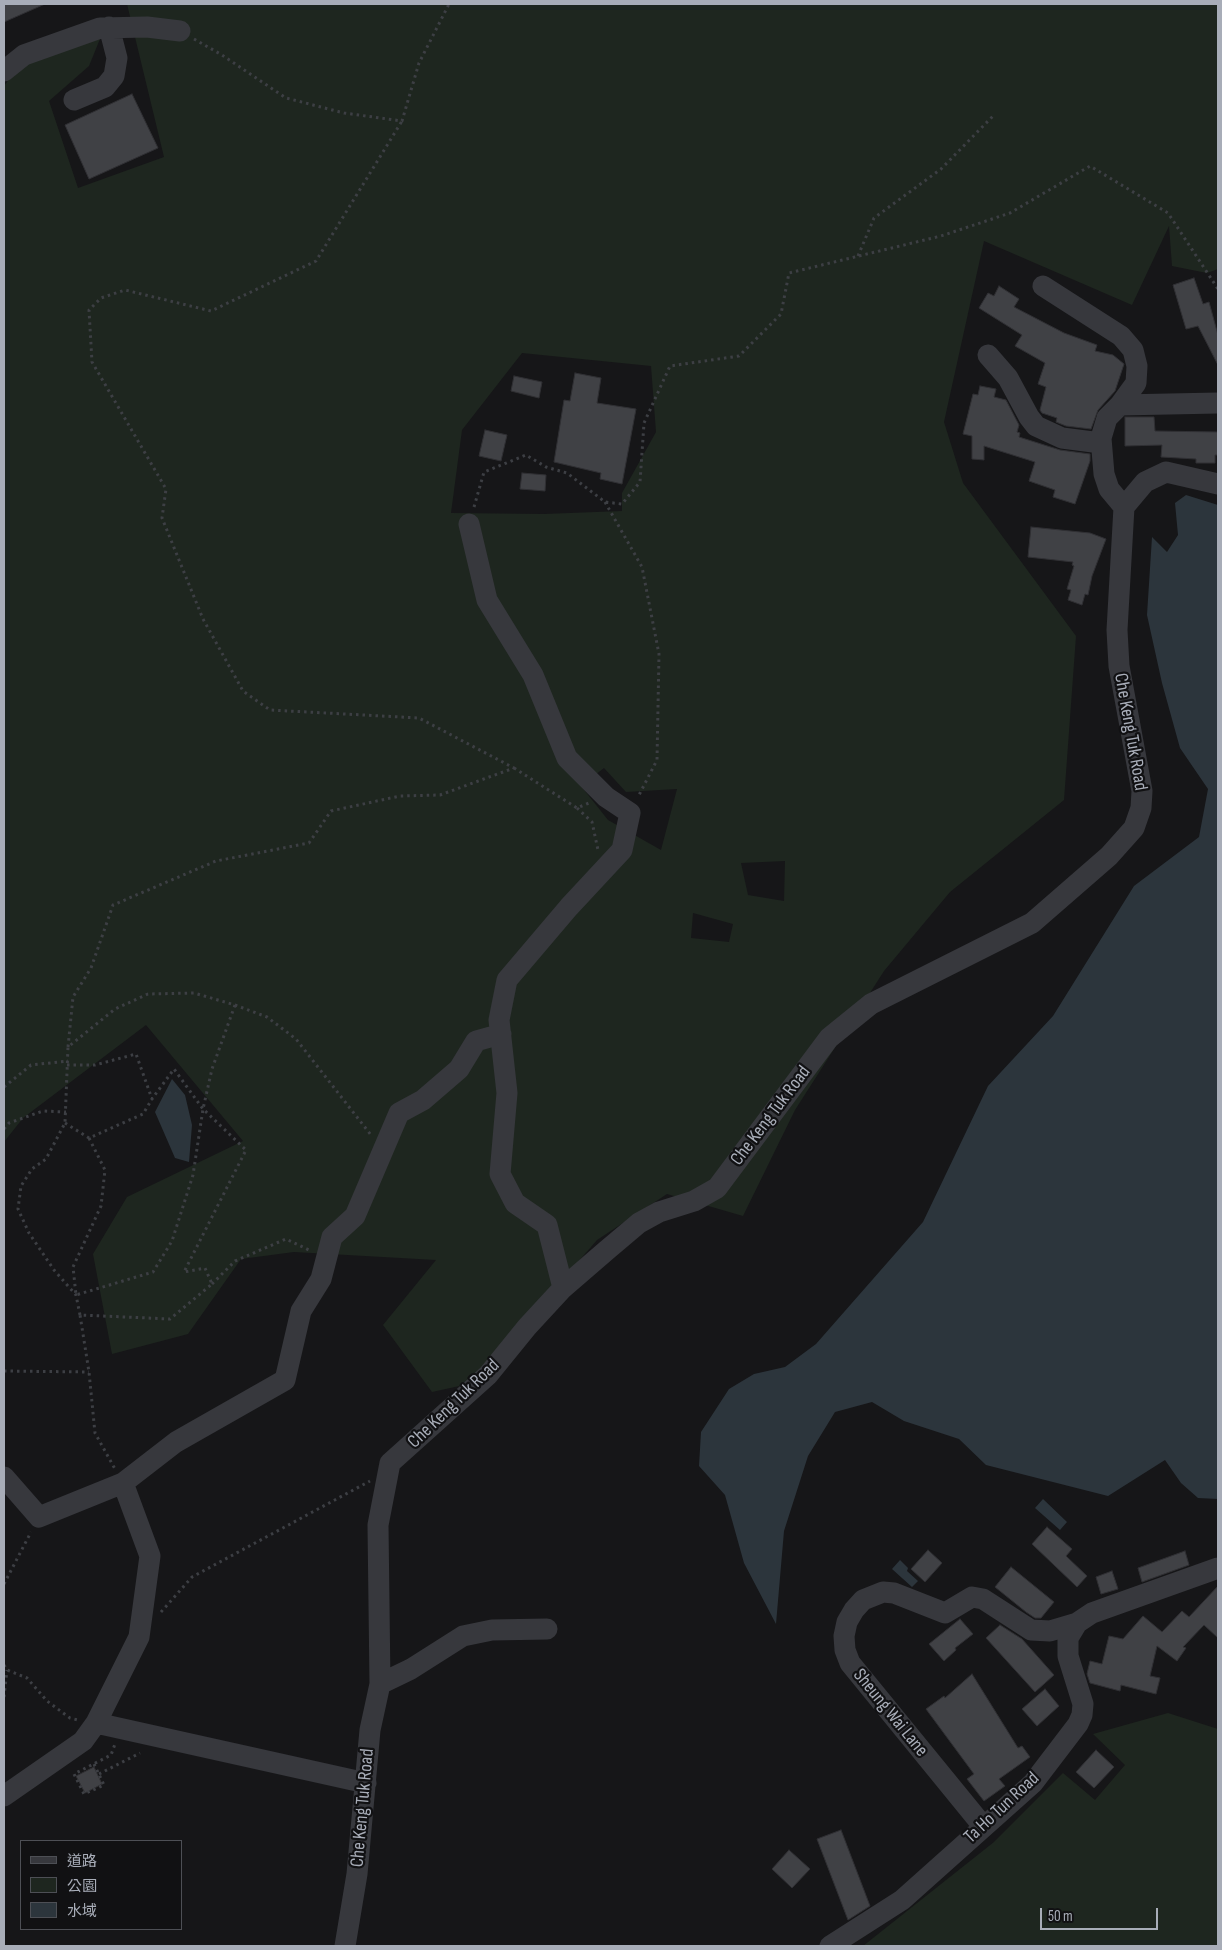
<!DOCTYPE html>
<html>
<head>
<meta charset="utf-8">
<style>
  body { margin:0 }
  #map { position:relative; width:1222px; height:1950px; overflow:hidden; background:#161618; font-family:"Sofia Sans Condensed","Noto Sans TC",sans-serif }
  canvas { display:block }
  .frame { position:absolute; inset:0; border:5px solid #a8adb8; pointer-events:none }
  .legend { position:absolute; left:20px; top:1840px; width:162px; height:90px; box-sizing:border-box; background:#111113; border:1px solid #4d4f55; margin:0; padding:6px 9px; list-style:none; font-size:15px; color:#a8adb8 }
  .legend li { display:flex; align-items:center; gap:10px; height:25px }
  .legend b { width:25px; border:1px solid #4d4f55 }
  .scale { position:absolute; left:1040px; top:1908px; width:118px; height:22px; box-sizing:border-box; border:2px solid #a8adb8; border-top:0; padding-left:6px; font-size:15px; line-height:18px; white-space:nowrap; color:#a8adb8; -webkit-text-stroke:4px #111113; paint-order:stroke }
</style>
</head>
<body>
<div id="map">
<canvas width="1222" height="1950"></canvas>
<div class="frame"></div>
<ul class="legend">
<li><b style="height:6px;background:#37383d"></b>道路</li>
<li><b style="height:14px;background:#1e261f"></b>公園</li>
<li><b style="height:14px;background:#2c353c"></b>水域</li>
</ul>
<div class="scale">50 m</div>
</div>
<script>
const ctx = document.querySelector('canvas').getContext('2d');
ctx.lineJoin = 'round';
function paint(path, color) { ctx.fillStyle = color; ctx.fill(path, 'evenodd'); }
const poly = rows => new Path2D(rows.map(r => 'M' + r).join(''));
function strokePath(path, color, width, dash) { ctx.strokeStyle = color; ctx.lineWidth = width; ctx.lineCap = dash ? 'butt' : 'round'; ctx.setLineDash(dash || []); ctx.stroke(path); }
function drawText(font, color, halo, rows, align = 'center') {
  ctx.font = font + ' "Sofia Sans Condensed",sans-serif'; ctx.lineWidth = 4.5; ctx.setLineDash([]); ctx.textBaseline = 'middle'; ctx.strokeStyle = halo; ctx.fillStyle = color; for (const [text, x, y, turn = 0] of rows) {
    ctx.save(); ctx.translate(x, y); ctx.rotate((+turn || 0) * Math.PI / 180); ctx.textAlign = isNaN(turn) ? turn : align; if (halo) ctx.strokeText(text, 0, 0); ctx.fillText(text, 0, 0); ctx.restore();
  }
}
paint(poly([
  [127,4,1218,4,1218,269,1207,273,1172,266,1169,226,1132,305,984,241,944,422,963,483,1076,636,1064,800,950,892,884,971,795,1110,743,1216,667,1194,597,1240,473,1383,432,1392,383,1325,436,1260,294,1252,241,1259,188,1334,112,1354,93,1254,127,1197,243,1141,146,1025,23,1118,4,1142,4,86,21,63,102,34,89,66,49,101,78,188,164,157],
  [522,353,651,366,656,432,622,493,622,511,544,514,451,513,462,430],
  [604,768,626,792,677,789,661,850,608,820,581,786],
  [785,861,784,901,748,895,741,863],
  [693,913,733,924,729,942,691,938],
  [1168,1713,1218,1729,1218,1946,863,1946,994,1842,1063,1773,1095,1800,1125,1765,1093,1734]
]), '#1e261f');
paint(poly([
  [1186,495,1218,505,1218,1499,1198,1498,1181,1483,1165,1460,1108,1496,986,1465,959,1439,904,1421,872,1402,835,1412,808,1456,784,1531,776,1624,744,1563,725,1495,699,1466,701,1432,729,1389,754,1374,785,1367,816,1344,923,1222,988,1086,1053,1016,1134,886,1199,837,1208,789,1180,748,1162,683,1147,615,1152,537,1167,552,1178,535,1175,503],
  [172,1079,185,1095,192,1125,189,1162,175,1158,155,1112],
  [1043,1499,1067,1522,1060,1530,1035,1508],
  [900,1560,908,1568,907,1571,918,1581,912,1587,892,1569]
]), '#2c353c');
const building = poly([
  [4,4,45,4,4,22,4,4],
  [132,94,158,148,89,179,65,125,132,94],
  [1194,278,1203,304,1209,302,1218,335,1218,365,1198,326,1186,329,1173,285,1194,278],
  [999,286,1019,299,1014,307,1064,333,1097,345,1095,351,1113,355,1124,364,1115,391,1098,410,1091,429,1066,426,1056,422,1057,418,1042,413,1040,410,1046,387,1038,384,1045,363,1015,346,1022,335,979,308,988,293,994,296,999,286],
  [575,373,601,378,597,403,636,409,622,484,600,479,601,473,554,462,564,400,570,401,575,373],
  [514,376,542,382,539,398,511,391,514,376],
  [980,386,996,389,994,397,1006,400,1019,425,1017,432,1020,433,1019,437,1060,450,1090,454,1090,461,1075,504,1053,497,1055,490,1029,481,1035,462,984,446,984,460,972,459,972,436,963,434,973,394,978,395,980,386],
  [1125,417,1154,417,1155,431,1218,432,1218,455,1215,455,1215,463,1196,463,1196,459,1161,457,1162,445,1125,446,1125,417],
  [485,430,507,435,501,461,479,456,485,430],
  [522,473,546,475,545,491,520,489,522,473],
  [1031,527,1090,533,1106,539,1092,576,1088,595,1085,594,1082,605,1068,600,1071,590,1067,589,1074,566,1072,565,1073,562,1028,557,1031,527],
  [1047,1527,1072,1549,1066,1556,1087,1576,1077,1587,1032,1544,1047,1527],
  [928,1550,942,1563,925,1582,911,1569,928,1550],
  [1185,1551,1189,1565,1142,1582,1138,1568,1185,1551],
  [1011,1567,1054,1602,1041,1618,1035,1618,1026,1612,995,1587,1011,1567],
  [1112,1571,1118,1589,1101,1594,1096,1577,1112,1571],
  [1218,1586,1218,1638,1204,1625,1183,1647,1186,1648,1177,1661,1157,1646,1150,1676,1160,1678,1156,1694,1121,1685,1120,1691,1090,1683,1087,1674,1090,1661,1102,1664,1109,1636,1123,1639,1143,1616,1162,1632,1182,1611,1189,1617,1218,1586],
  [960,1619,973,1634,955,1648,956,1650,944,1661,929,1644,960,1619],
  [1000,1625,1022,1639,1054,1675,1035,1692,986,1638,1000,1625],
  [972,1674,1018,1748,1022,1746,1030,1757,999,1779,1005,1786,984,1801,967,1779,974,1774,926,1709,944,1696,945,1698,972,1674],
  [1045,1689,1059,1706,1037,1726,1022,1709,1045,1689],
  [1096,1750,1114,1767,1094,1788,1076,1772,1096,1750],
  [94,1767,102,1784,85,1793,76,1776,94,1767],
  [841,1830,870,1906,848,1920,817,1839,841,1830],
  [789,1850,810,1869,792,1888,772,1869,789,1850]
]);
paint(building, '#404145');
strokePath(building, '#303034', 1);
strokePath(poly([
  [194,39,222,55,286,98,344,113,402,121,419,63,449,4],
  [858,256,874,218,941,169,993,116],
  [605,502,642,567,659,654,657,760,638,797],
  [474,507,484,472,526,455,546,467,567,473,605,502,622,504,640,482,644,423,670,366,739,356,781,314,789,273,941,236,1010,213,1090,166,1168,213,1218,289],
  [514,768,577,808,589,803],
  [577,808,592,822,598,850],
  [68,1047,73,997,91,968,113,905,216,861,309,843,331,811,400,796,440,795,514,768,419,718,270,710,243,691,203,619,162,518,166,489,92,362,89,310,101,298,125,290,211,311,316,261,402,121],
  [67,1065,95,1065,136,1054,152,1099,174,1069,203,1109,246,1150,184,1272,205,1268,212,1284,170,1319,80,1315,89,1372,95,1433,115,1469],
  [4,1087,31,1065,68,1061],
  [65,1123,89,1138,143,1114,152,1099],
  [4,1129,9,1123,43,1111,66,1112],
  [89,1138,105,1170,101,1206,73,1267,76,1295,153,1272,172,1241,193,1175,203,1109,212,1069,235,1005],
  [212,1284,235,1261,286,1239,311,1251],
  [80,1315,76,1295,54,1270,29,1233,18,1209,21,1186,32,1169,46,1159,65,1123,68,1047,115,1009,148,994,194,993,235,1005,267,1017,296,1039,371,1135],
  [4,1371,89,1372],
  [4,1584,31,1532],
  [161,1612,192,1577,370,1481],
  [4,1665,7,1670,27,1678,47,1701,70,1718,78,1720],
  [4,1697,7,1670],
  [94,1764,104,1785,84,1794,74,1774,111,1755,115,1744],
  [99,1774,140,1753]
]), '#3d3f44', 3, [2.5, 4]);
strokePath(poly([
  [4,71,24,55,100,28,147,27,180,31],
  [74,100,105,87,114,76,117,58,109,27],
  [1043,286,1121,336,1133,350,1137,366,1136,383,1120,405],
  [988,355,1008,378,1029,417,1036,426,1062,438,1101,443],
  [1124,507,1145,482,1166,472,1218,484],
  [469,524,487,600,533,675,567,758,606,797,630,813,622,850,569,907,507,980,499,1020,507,1093,500,1174,515,1203,547,1225,563,1288],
  [4,1477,39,1517,123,1483,150,1556,139,1637,96,1723,83,1741,4,1796],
  [123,1483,176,1442,285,1380,301,1311,321,1279,332,1237,355,1216,399,1113,423,1100,459,1069,476,1041,501,1034],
  [380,1684,411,1669,463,1636,492,1630,547,1629],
  [96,1723,366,1783],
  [983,1826,850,1663,845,1650,844,1636,847,1622,854,1610,863,1600,883,1592,894,1593,945,1613,972,1597,983,1599,1031,1630,1050,1631,1077,1623],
  [345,1946,357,1874,370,1730,380,1684,378,1525,390,1463,488,1375,527,1327,563,1288,607,1250,639,1223,659,1212,694,1201,717,1188,829,1038,871,1004,1032,923,1109,856,1134,828,1141,808,1142,791,1119,666,1117,630,1124,507,1109,489,1104,474,1101,438,1107,418,1120,405,1218,403],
  [830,1946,902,1900,1033,1783,1078,1724,1082,1715,1083,1704,1068,1656,1068,1638,1077,1623,1092,1613,1218,1568]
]), '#37383d', 21);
drawText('19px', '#a8adb8', '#111113', [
  ["Che Keng Tuk Road",1130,732,80],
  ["Che Keng Tuk Road",771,1116,-53],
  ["Che Keng Tuk Road",454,1404,-44],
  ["Sheung Wai Lane",890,1713,51],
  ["Che Keng Tuk Road",363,1808,-85],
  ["Ta Ho Tun Road",1002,1808,-43]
]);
</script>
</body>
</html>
